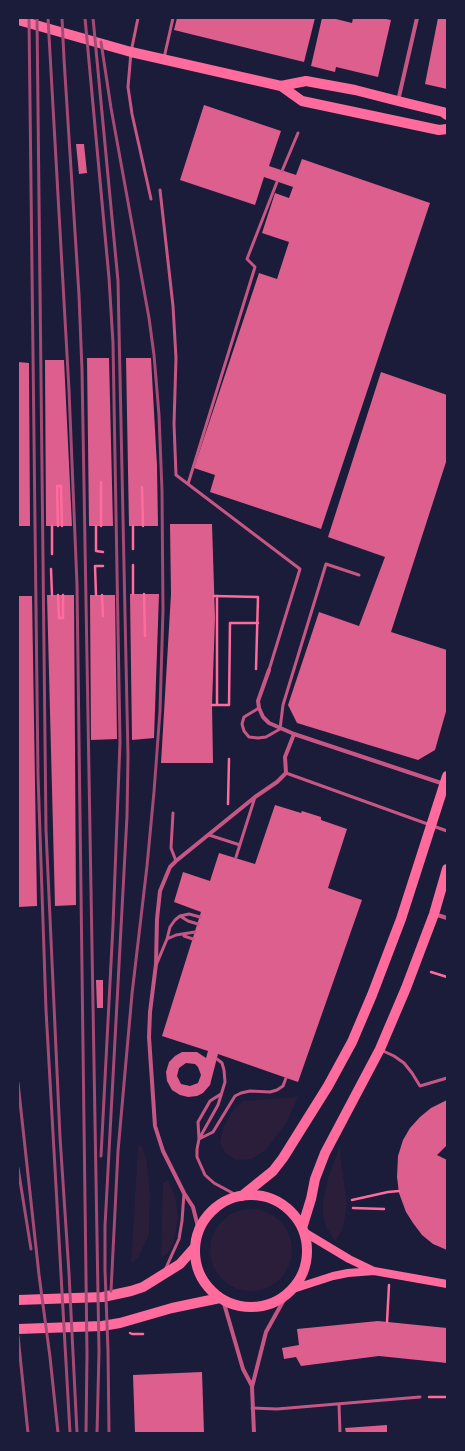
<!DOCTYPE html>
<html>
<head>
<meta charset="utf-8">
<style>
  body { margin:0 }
  #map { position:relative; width:465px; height:1451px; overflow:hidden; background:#1b1b3a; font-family:"Sofia Sans Condensed",sans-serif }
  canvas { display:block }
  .frame { position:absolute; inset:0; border:19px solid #1b1b3a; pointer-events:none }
</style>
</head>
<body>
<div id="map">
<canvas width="465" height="1451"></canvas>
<div class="frame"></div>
</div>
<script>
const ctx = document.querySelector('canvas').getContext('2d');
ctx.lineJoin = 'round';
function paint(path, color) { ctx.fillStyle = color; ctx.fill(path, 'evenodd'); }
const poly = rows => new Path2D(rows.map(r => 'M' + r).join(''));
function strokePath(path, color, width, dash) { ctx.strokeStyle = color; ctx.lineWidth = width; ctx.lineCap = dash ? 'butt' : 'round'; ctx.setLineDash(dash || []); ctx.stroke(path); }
paint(poly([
  [298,1097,286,1123,266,1150,251,1159,236,1160,226,1154,220,1143,223,1128,234,1109,243,1101],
  [141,1144,147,1162,150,1194,149,1234,138,1258,131,1263,138,1147],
  [340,1146,341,1162,347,1204,343,1228,335,1242,325,1224,323,1213,323,1202,328,1178],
  [168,1180,175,1196,178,1218,174,1241,168,1253,161,1258,163,1183],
  '210 1250a41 41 0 1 1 82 0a41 41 0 1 1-82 0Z'
]), '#2a1e3b');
paint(poly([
  [177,18,315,18,304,62,174,30],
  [322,18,332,18,352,23,353,18,381,18,391,20,378,77,336,67,335,72,311,66],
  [438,18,447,18,447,89,425,84],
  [204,105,281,131,269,166,296,175,302,159,430,203,321,529,210,492,215,475,194,468,259,273,277,279,289,242,262,233,275,193,289,198,293,187,264,177,255,205,180,180],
  [76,144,84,144,87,173,79,174],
  [87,358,109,358,113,526,89,526],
  [126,358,151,358,157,466,158,526,129,526],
  [45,360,64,360,72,526,46,526],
  [18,362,29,363,30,526,18,526],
  [381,372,447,395,447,459,391,632,447,650,447,708,435,750,418,760,297,723,288,705,319,612,359,626,385,557,328,537],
  [170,524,212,524,215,618,212,705,213,763,161,763,171,594],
  [130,594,159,594,154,738,132,740],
  [47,595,74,595,76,905,55,906],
  [90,595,115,595,117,739,91,740],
  [18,596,32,596,37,906,18,907],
  [275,805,301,813,302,811,321,817,321,820,347,829,328,888,362,900,298,1082,218,1054,210,1085,203,1093,197,1096,188,1097,180,1095,172,1090,167,1081,166,1072,169,1062,175,1056,182,1052,197,1052,206,1058,208,1051,162,1036,201,912,174,902,183,872,210,881,219,853,255,864],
  [186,1063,195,1064,198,1067,201,1075,198,1083,190,1086,181,1084,177,1076,179,1068],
  [96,980,103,980,103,1008,97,1008],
  [447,1100,447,1145,437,1155,447,1160,447,1250,433,1244,422,1235,413,1223,406,1212,399,1193,397,1177,398,1156,403,1140,410,1128,420,1117,431,1108],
  [378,1321,447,1328,447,1363,379,1356,301,1366,296,1357,284,1359,282,1348,299,1345,297,1329],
  [202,1372,204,1433,135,1433,133,1375],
  [387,1425,387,1433,346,1433,345,1428]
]), '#dd5f8e');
strokePath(poly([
  [142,487,143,526],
  [58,526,57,486,61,486,62,526],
  [96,526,96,551,103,552],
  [101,526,101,482],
  [133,549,133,526],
  [52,554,52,526],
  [133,565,133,594],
  [51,569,52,595],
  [144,594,145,636],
  [58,595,59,618,63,618,63,595],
  [96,595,95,566,103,566],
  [102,595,103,616],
  [214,596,258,597,256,669],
  [217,596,217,705],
  [212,705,229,705,230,623,258,623],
  [228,804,229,759],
  [431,972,447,977],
  [352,1200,388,1192,399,1191],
  [353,1208,384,1209],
  [387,1322,389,1285],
  [130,1333,132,1334,143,1334],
  [429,1397,447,1397]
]), '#ff6b9d', 2.5);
strokePath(poly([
  [138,18,131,52,128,87,132,114,151,199],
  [164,58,173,18],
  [282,171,298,133],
  [160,190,173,306,176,358,174,424,176,475,300,569,269,670],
  [188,484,255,267,247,259,277,182],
  [259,708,244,717,242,724,244,731,249,737,258,738,266,737,280,729,283,705,326,564,359,575],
  [286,773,447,831],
  [173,813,171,848,176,861],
  [209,835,240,845],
  [236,857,255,797],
  [180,916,188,921,198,924],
  [184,936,193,939],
  [167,939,176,935,195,932],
  [157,963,167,939,170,927,175,920,180,916,189,914,200,917],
  [381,1050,394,1056,404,1063,412,1073,420,1086,447,1078],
  [221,1094,210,1101,198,1122,199,1139,197,1149,197,1157,205,1175,214,1183,238,1196],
  [199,1139,213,1132,235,1096,241,1093,250,1091,270,1092,277,1090,283,1086,286,1078],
  [199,1139,218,1105,225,1082,224,1070,222,1063,217,1059],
  [165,1270,179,1239,182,1221,184,1193],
  [339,1404,340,1433],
  [252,1408,277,1409,420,1397]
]), '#c65784', 3);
strokePath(poly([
  [398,101,417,18],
  [269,670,258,701,259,708,263,717,269,723,294,734,444,784],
  [434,914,447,918],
  [199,1231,193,1207,184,1193,163,1151,155,1126,149,1037,150,1012,156,964,157,919,160,891,170,867,176,861,255,797,277,782,286,773,285,757,294,734],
  [223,1300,243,1369,252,1386],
  [254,1433,252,1387,266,1332,286,1296]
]), '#c65784', 4);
strokePath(poly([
  [304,1232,349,1259,374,1271,447,1284],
  [293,1289,333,1276,348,1273,374,1271]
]), '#ff6b9d', 8);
strokePath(poly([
  [18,20,131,52,281,86,302,101,439,130,447,129],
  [281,86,306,81,355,90,398,101,443,112,447,115],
  '195 1251a56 56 0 1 1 112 0a56 56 0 1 1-112 0Z',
  [242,1196,273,1171,283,1158,328,1086,352,1042,372,995,401,919,447,776],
  [302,1228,311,1199,315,1179,325,1153,380,1049,406,988,434,914,447,869],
  [18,1300,103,1297,131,1291,143,1287,180,1264,195,1247],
  [18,1329,102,1326,120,1323,172,1308,220,1298]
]), '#ff6b9d', 10);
strokePath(poly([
  [29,18,38,775,46,1010,70,1433],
  [37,18,46,830,60,1137,69,1273,77,1433],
  [48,18,69,390,77,585,87,1354,86,1433],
  [62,18,64,59,79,295,82,370,99,1352,97,1433],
  [85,18,109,278,113,343,120,742,113,925,101,1156],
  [93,18,118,281,128,756,127,816,105,1226,105,1270,108,1351,109,1433],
  [101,42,111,108,149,318,154,355,159,415,162,491,163,610,160,711,154,792,147,866,132,994,118,1151,111,1291],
  [18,1083,39,1275,50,1357,58,1433],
  [18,1168,31,1249],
  [18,1336,28,1433]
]), '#a44b75', 3);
</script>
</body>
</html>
